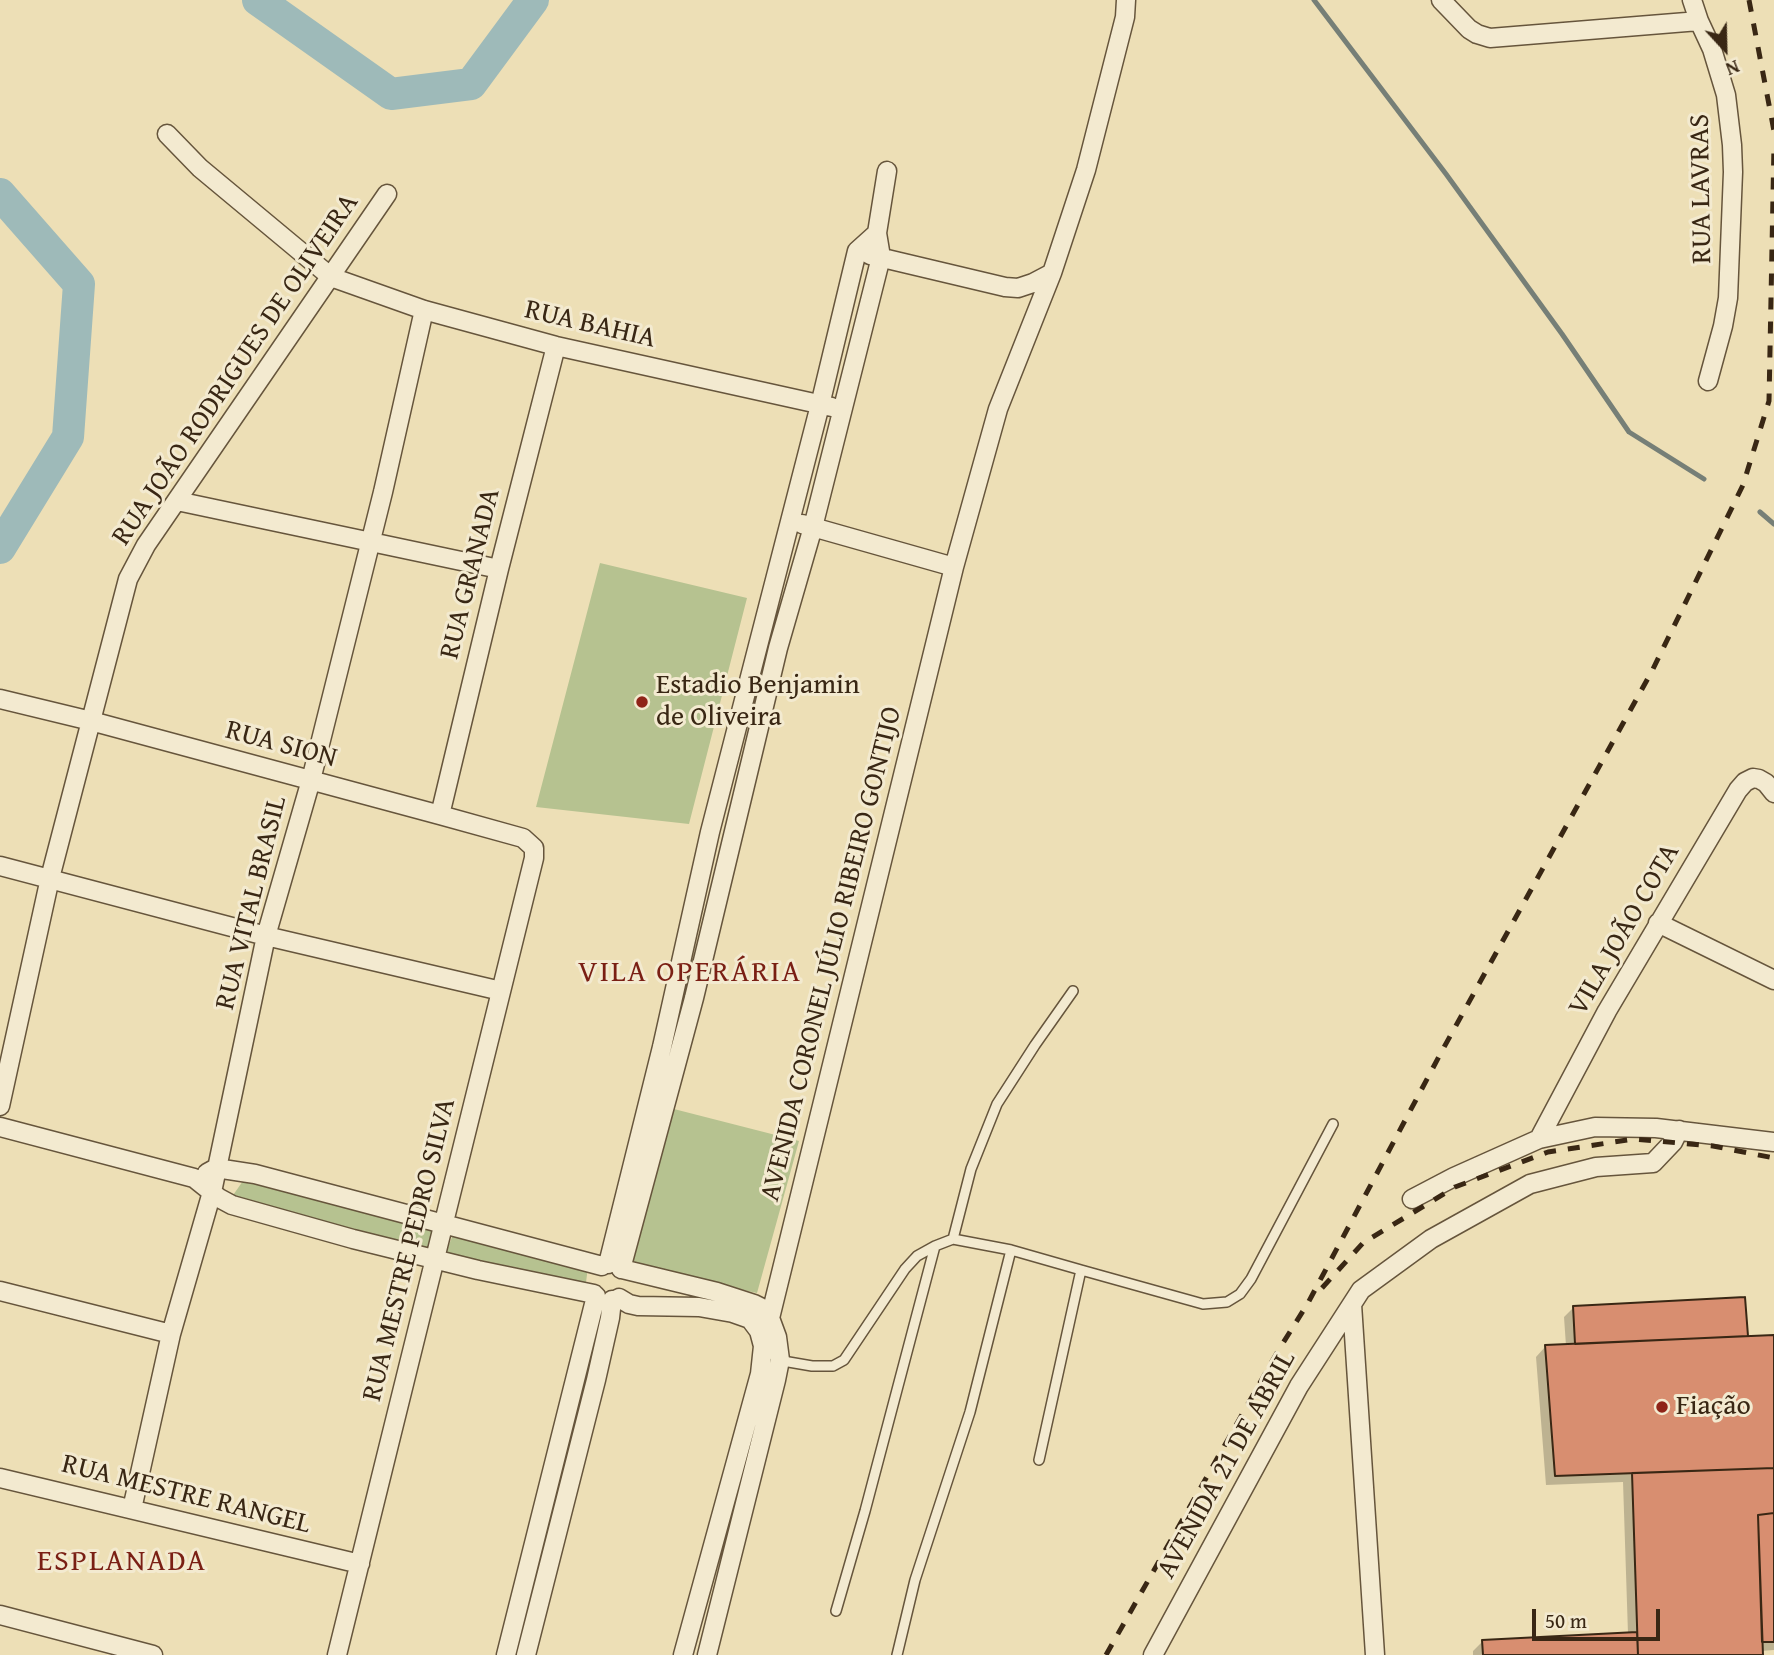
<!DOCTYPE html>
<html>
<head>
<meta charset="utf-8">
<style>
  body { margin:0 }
  #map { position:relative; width:1774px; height:1655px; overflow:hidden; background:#eddfb6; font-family:"Gentium Book Plus",serif }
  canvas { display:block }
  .north { position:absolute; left:1690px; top:14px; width:70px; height:70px; -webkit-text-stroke:5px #f3ead0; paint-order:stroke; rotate:158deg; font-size:19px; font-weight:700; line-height:28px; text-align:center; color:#392714 }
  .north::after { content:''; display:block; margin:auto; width:24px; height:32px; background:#392714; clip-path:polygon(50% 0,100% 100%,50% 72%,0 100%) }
  .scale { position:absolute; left:1532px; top:1609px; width:128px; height:32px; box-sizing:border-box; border:4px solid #392714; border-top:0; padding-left:9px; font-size:21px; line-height:24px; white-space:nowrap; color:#392714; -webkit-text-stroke:5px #f3ead0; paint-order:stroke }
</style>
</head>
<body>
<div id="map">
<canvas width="1774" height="1655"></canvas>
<div class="north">N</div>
<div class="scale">50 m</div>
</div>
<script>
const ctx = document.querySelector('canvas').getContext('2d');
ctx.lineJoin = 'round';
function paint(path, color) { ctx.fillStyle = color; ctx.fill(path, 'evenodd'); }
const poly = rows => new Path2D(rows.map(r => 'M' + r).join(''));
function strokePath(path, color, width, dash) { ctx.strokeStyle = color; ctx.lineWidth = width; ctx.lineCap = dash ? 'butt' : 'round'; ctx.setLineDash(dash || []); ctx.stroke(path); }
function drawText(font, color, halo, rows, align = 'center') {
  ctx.font = font + ' "Gentium Book Plus",serif'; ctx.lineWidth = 6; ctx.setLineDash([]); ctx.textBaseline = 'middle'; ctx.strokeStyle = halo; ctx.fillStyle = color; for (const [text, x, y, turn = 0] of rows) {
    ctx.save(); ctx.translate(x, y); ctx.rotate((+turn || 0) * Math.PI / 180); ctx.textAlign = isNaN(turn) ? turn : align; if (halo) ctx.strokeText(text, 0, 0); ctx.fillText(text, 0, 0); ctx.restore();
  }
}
paint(poly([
  [600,563,747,598,689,824,536,807],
  [670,1108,799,1141,757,1293,629,1265],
  [245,1178,438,1229,430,1256,229,1201],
  [454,1232,588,1267,585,1290,445,1255]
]), '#b6c290');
paint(poly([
  [1743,1299,1746,1338,1774,1337,1774,1650,1761,1651,1761,1655,1473,1655,1473,1651,1483,1641,1628,1634,1623,1482,1546,1485,1536,1357,1545,1347,1566,1346,1564,1317,1574,1307]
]), '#0003');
strokePath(poly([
  [1314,0,1446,174,1562,334,1629,432,1704,479],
  [1760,512,1774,524]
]), '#767f77', 5);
strokePath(poly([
  [258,0,391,94,471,84,533,0],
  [0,194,79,284,68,437,0,548]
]), '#9ebab9', 32);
const building = poly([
  [1745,1297,1748,1336,1575,1344,1573,1306,1745,1297],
  [1774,1335,1774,1468,1555,1476,1545,1345,1774,1335],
  [1774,1468,1774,1513,1758,1515,1763,1655,1638,1655,1632,1473,1774,1468],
  [1774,1513,1774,1642,1762,1642,1758,1515,1774,1513],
  [1637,1632,1638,1655,1483,1655,1482,1640,1637,1632]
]);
paint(building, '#d88e70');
strokePath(building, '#392714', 2);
const service = poly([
  [953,1239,971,1169,997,1104,1035,1045,1073,991],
  [1081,1270,1203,1304,1227,1302,1240,1294,1251,1279,1333,1124],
  [777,1360,812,1366,833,1366,844,1360,905,1269,917,1256,935,1246,953,1239,1011,1250,1081,1270,1039,1460],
  [836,1611,865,1511,935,1246],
  [897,1655,915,1580,970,1412,1011,1250]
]);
const minor = poly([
  [1441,0,1469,29,1477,34,1490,38,1699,21],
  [1692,0,1699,21,1712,49,1726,95,1732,145,1733,172,1728,298,1723,326,1708,381],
  [167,134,200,168,331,277,424,310,556,346,832,407],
  [870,255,1005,287,1018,288,1033,283,1052,273],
  [177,501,499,569],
  [802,524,954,567],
  [0,699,91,721,440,815,523,838,534,848,534,858,337,1655],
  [440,815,499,569,556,346],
  [0,866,266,936,501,991],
  [1658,923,1774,980],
  [0,1106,50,878,128,579,146,545,387,194],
  [0,1127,194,1178,219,1198,232,1205,353,1239,478,1270,594,1294],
  [1539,1139,1607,1011,1738,790,1745,782,1753,778,1759,779,1766,783,1774,793],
  [207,1173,216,1168,255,1174,602,1266],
  [1412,1199,1454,1177,1539,1139,1595,1127,1656,1128,1774,1142],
  [608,1264,662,1047,710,832,820,405,857,251,877,233],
  [621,1269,694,998,778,648,813,527,881,257,877,233,887,171],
  [622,1269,717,1292,754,1304,760,1307,770,1318,777,1337,780,1360,776,1380,707,1655],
  [0,1291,171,1334],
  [619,1298,629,1304,638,1306,699,1307,733,1313,750,1319,759,1331,763,1346,760,1374,683,1655],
  [1352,1304,1375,1655],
  [762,1338,770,1318,954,567,998,409,1052,273,1086,170,1125,17,1126,0],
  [0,1478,360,1564],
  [132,1509,171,1334,212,1192,266,936,311,780,383,492,424,310],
  [0,1615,153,1655],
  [506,1655,596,1296],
  [526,1655,596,1380,610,1318,612,1300],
  [1153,1655,1299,1386,1361,1290,1431,1239,1530,1184,1596,1167,1653,1163,1673,1142,1679,1130]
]);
strokePath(service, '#66553c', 12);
strokePath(minor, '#66553c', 21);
strokePath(service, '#f3ead0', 9);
strokePath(minor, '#f3ead0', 18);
strokePath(poly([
  [1749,0,1774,131],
  [1322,1288,1363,1243,1455,1187,1548,1152,1634,1139,1713,1146,1774,1158],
  [1106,1655,1278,1351,1308,1303,1443,1049,1652,671,1743,485,1769,401,1774,145]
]), '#392714', 5, [12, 12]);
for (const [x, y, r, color] of [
  [642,702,7,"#8f2418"],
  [1662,1407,7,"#8f2418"]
]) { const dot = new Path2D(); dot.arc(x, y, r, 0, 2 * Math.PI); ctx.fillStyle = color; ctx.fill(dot); strokePath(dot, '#f3ead0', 2.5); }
drawText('28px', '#392714', '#f3ead0', [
  ["RUA LAVRAS",1702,189,-91],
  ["RUA BAHIA",590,325,13],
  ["RUA JOÃO RODRIGUES DE OLIVEIRA",236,370,-56],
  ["RUA GRANADA",471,574,-76],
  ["RUA SION",281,745,15],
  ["RUA VITAL BRASIL",252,903,-76],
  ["VILA JOÃO COTA",1625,930,-60],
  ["AVENIDA CORONEL JÚLIO RIBEIRO GONTIJO",832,954,-76],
  ["RUA MESTRE PEDRO SILVA",410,1250,-76],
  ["AVENIDA 21 DE ABRIL",1227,1465,-61],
  ["RUA MESTRE RANGEL",186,1495,14]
]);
drawText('28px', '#392714', '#f3ead0', [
  ["Estadio Benjamin",656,686],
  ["de Oliveira",656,718],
  ["Fiação",1676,1407]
], 'left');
ctx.letterSpacing = '2px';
drawText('30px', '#7a1f14', '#f3ead0', [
  ["VILA OPERÁRIA",690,973],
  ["ESPLANADA",122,1562]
]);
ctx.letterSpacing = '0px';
</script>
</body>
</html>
